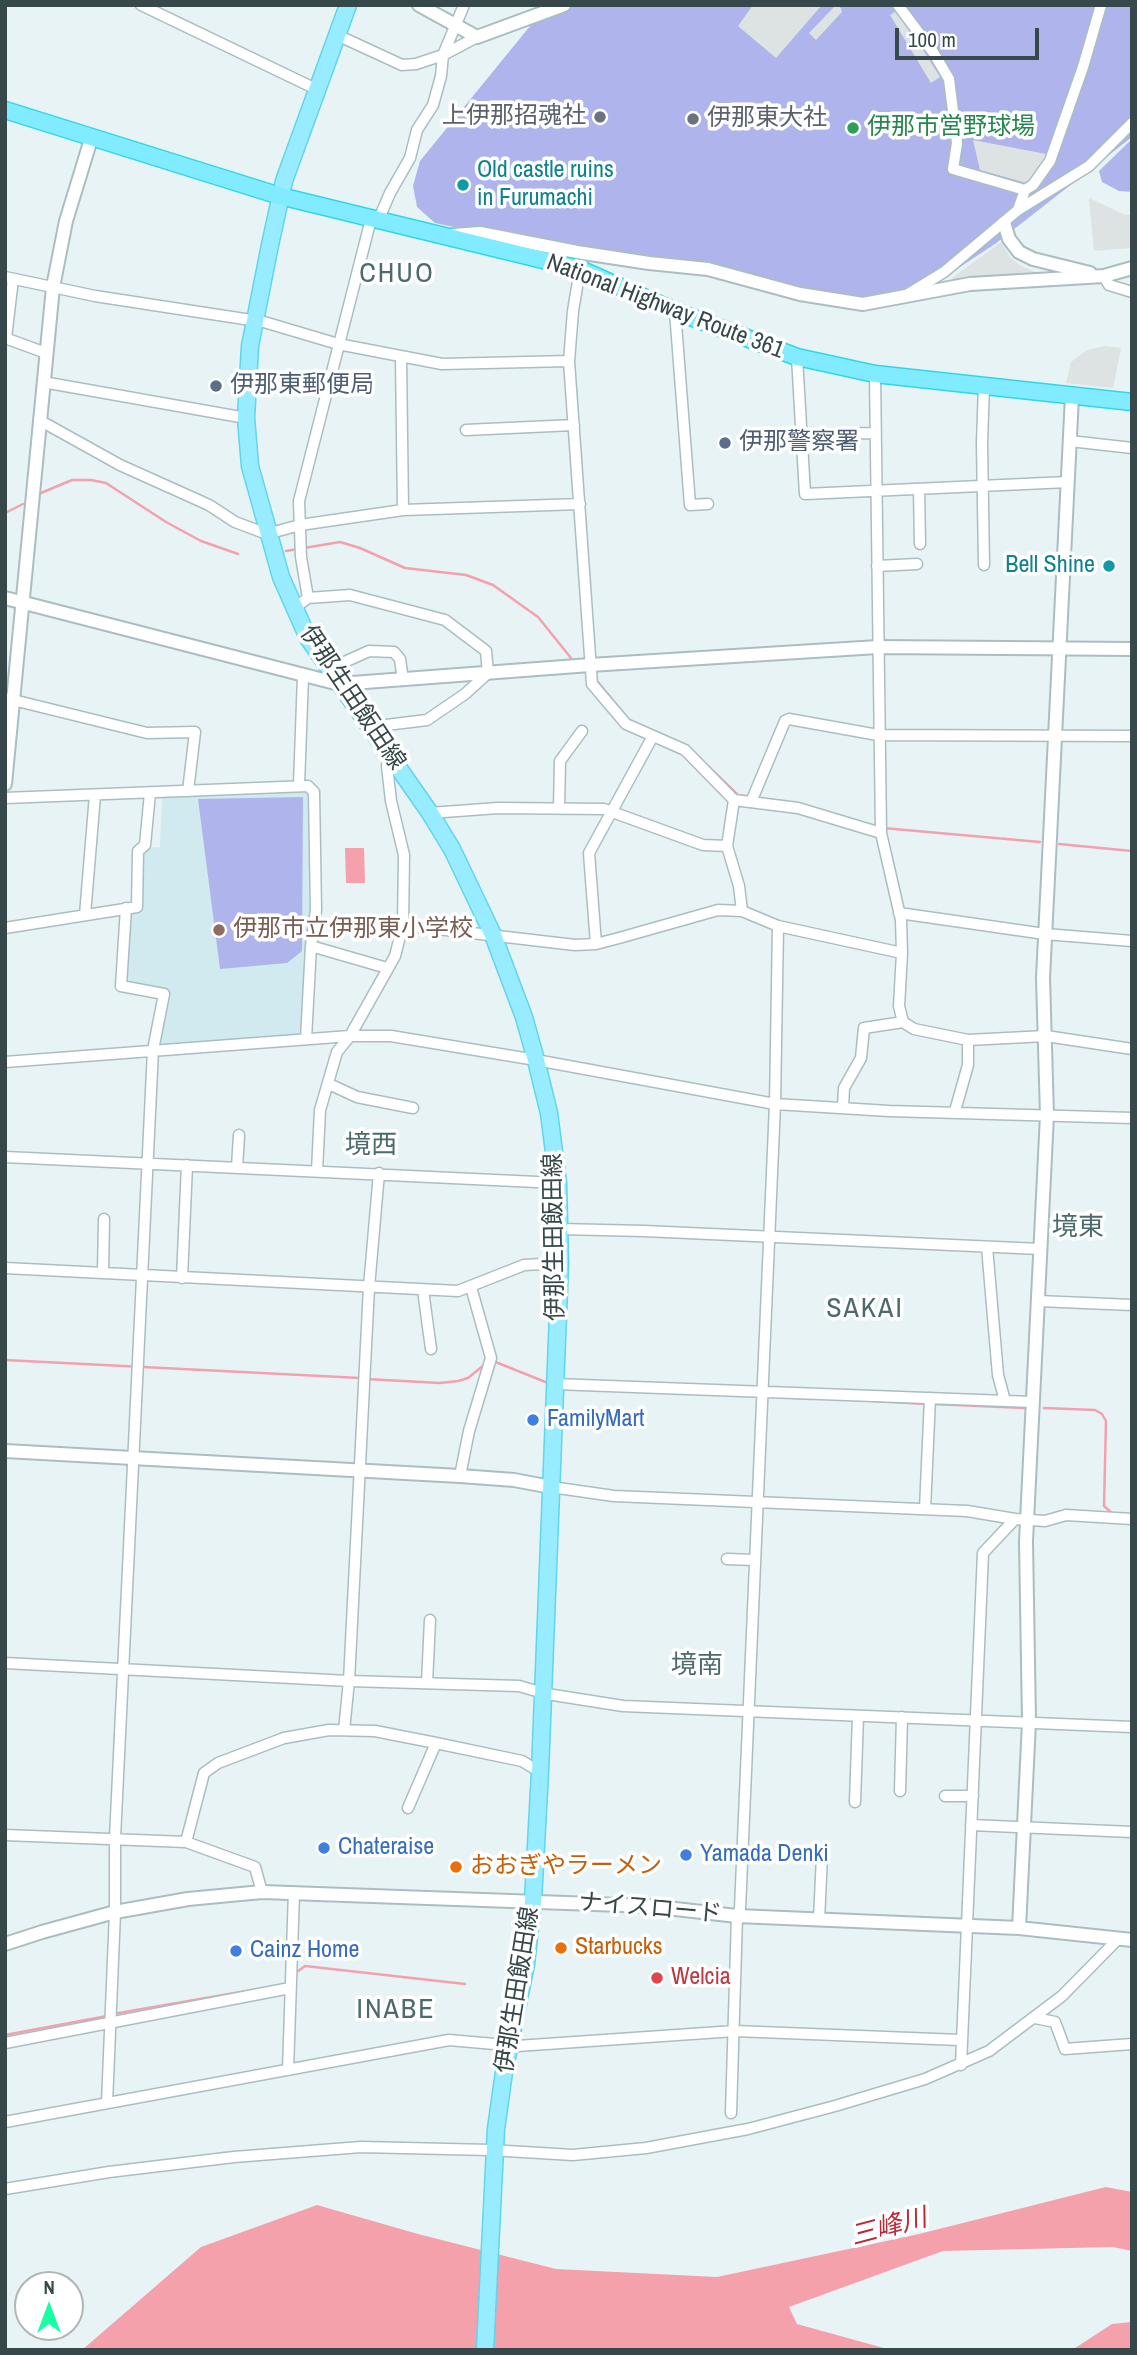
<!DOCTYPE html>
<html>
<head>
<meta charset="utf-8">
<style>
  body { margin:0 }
  #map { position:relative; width:1137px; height:2355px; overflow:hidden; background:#e8f3f5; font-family:"Archivo Narrow",sans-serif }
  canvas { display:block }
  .frame { position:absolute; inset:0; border:7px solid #364849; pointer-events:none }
  .north { position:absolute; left:14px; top:2271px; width:70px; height:70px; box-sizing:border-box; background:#fff; border:2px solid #afb6b6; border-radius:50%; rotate:0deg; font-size:19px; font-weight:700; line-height:28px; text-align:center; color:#364849 }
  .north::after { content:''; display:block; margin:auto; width:24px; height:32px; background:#16ffa5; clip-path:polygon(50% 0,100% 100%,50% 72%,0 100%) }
  .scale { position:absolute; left:895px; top:28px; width:144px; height:32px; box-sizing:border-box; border:4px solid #364849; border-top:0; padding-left:9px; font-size:21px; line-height:24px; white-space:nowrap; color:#364849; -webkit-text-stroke:5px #fff; paint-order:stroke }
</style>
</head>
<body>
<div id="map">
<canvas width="1137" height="2355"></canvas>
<div class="frame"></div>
<div class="north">N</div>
<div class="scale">100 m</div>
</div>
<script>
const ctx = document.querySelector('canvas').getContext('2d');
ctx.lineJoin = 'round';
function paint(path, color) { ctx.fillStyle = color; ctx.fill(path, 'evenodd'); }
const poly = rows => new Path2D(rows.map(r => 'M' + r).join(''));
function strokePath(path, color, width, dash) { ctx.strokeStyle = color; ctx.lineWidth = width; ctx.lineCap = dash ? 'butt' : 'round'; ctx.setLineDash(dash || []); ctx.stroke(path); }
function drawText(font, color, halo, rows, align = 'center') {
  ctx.font = font + ' "Archivo Narrow","Noto Sans JP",sans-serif'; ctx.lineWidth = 7; ctx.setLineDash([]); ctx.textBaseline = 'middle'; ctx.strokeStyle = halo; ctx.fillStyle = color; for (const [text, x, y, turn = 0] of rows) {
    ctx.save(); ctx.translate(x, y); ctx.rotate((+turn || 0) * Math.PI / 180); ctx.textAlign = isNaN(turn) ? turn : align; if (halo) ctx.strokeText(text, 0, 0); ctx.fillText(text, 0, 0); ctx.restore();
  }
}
paint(poly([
  [305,789,312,795,313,908,303,1035,165,1045,158,1042,166,990,123,983,129,915,142,910,142,853,147,848,160,847,162,797]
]), '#d1eaef');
paint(poly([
  [575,5,1132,5,1132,137,995,244,905,303,863,309,802,301,706,273,610,260,435,223,417,207,413,186,420,161,535,20],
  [1132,139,1132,192,1119,191,1102,182,1099,171],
  [303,797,302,951,287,963,220,969,198,799]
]), '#afb4ec');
paint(poly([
  [753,5,822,5,776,58,738,26],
  [836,5,841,8,842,12,816,40,809,33],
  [898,10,940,77,931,83,890,15],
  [973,140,1046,154,1047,161,1030,184,980,170],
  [1089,198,1123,214,1132,215,1132,248,1094,251],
  [1001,242,1010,257,1021,266,1041,274,951,283,952,278],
  [1104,346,1121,348,1113,388,1066,383,1071,362,1087,350]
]), '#dde3e3');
paint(poly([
  [345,848,364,848,365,883,346,883],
  [1106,2187,1132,2192,1132,2251,1113,2247,943,2251,789,2307,797,2324,891,2350,82,2350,201,2247,317,2205,418,2234,556,2269,717,2277,919,2234],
  [1132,2322,1132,2350,1072,2350,1112,2324]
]), '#f5a1ac');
strokePath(poly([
  [41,493,72,480,91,480,106,483,166,522,201,541,238,554],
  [5,513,23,504],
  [304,548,340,542,360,548,405,568,466,575,493,585,538,617,571,658],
  [286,551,298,549],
  [597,681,630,721],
  [687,746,738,795,751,797],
  [757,798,782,801],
  [883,828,1040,842],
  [1059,844,1132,851],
  [5,1360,360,1378],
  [493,1361,548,1383],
  [366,1379,440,1383,458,1381,468,1378,484,1365],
  [783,1397,811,1399],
  [855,1400,926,1404],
  [933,1404,1024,1408],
  [1044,1408,1095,1410,1102,1414,1106,1421,1104,1506,1112,1513,1132,1514],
  [294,1974,305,1966,465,1984],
  [113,2014,258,1989],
  [5,2035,107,2016]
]), '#f5a1ac', 2.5);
const minor = poly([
  [141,5,316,89],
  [898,5,933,52,949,79,957,143,953,169,1025,190],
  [337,35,402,65,416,64,443,55,477,37],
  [1018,210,1025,190,1033,185,1050,161,1083,67,1101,5],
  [378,221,390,193,410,158,417,130,433,105,441,76,443,55,464,5],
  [580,269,573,311,569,361,592,684,626,724,685,750,734,800,798,808,881,833],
  [1104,276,1109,285,1132,292],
  [5,277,95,296,264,322,338,344,442,364,569,361],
  [908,294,944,272,1018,210,1089,166,1132,123],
  [675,311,690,505,708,504],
  [5,338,46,353],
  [6,338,13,279],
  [797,357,805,494,1068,482],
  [401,358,403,510],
  [43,382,246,418],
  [39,420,120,465,209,505,235,522,267,534,300,525,403,510,580,504],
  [466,430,574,425],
  [800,434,875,433],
  [1070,441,1132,448],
  [919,489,920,544],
  [984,565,982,443,984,385],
  [877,566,917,564],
  [308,598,350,595,445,620,486,651,488,673,465,694,427,720,370,727],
  [293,609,308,598,301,557,299,501,371,219],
  [329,669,369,651,394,652,400,659,403,680],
  [5,698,147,733,195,732,188,791],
  [299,785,303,676],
  [5,798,308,786,314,792,316,910,311,946,306,1039],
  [734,800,727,846,739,886,742,911],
  [751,802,785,721,789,719,878,735,1132,736],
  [559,808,560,761,582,731],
  [430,813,498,808,604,809,703,845,727,846],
  [899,913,1045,934,1132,941],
  [85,915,95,795],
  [403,925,575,945,596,944,619,938,718,910,742,911,778,926,775,1104,740,1909,737,1916,731,2113],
  [778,926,902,953],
  [5,928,137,907,138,851,145,845,150,793],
  [596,944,589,853,653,736],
  [311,946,387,968],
  [903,1022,914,1029,968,1040,1046,1036,1132,1049],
  [5,1062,350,1036,391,1036,536,1060,775,1104,889,1111,1132,1118],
  [329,1084,357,1097,413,1108],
  [843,1108,844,1088,861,1058,864,1028,903,1022,899,1006,902,953,901,920,881,833,875,374],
  [955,1111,968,1065,968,1040],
  [5,1157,558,1183],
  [237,1167,239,1135],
  [317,1171,320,1110,337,1052,350,1036,395,956,403,925,404,855,391,801,387,766,395,762],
  [560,1229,644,1231,1040,1249],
  [987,1247,998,1375,1005,1401],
  [5,1268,458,1291,524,1265,560,1263],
  [103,1273,104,1219],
  [182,1278,187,1165],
  [423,1290,431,1349],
  [1038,1301,1132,1305],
  [555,1384,1033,1402],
  [460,1476,469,1431,491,1358,471,1287],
  [551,1487,614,1496,967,1511,1015,1519],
  [925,1509,930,1398],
  [727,1559,755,1560],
  [5,1663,349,1681,519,1686,547,1694,623,1706,1132,1727],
  [427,1683,430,1620],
  [344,1730,349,1681,369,1287,379,1173],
  [900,1791,902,1717],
  [945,1796,973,1796],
  [855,1802,858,1716],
  [408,1808,436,1743],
  [971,1825,1132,1832],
  [5,1835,186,1842,255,1867,262,1892],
  [186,1842,204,1773,218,1763,284,1738,329,1730,375,1731,436,1743,522,1761,540,1772],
  [819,1920,822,1856],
  [1035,2018,1055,2022,1065,2049,1132,2044],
  [5,2043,290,1988],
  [961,2065,983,1553,1015,1519,1045,1521,1066,1515,1132,1519],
  [288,2070,294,1892],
  [107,2103,115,1912,115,1838,153,1050,164,994,121,986,126,908],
  [5,2122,449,2040,517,2046,735,2031,960,2040],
  [5,2189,109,2172,234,2157,361,2147,490,2150,573,2155,646,2148,748,2129,835,2106,925,2079,989,2051,1062,1996,1119,1938]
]);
const tertiary = poly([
  [419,5,477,37,564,5],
  [1004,223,1009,239,1019,252,1033,259,1090,273],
  [453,235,480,233,577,252,649,263,708,269,800,294,863,304,970,284,1104,276,1132,268],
  [5,598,339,684,590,665,878,647,1132,649],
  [5,784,53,287,66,221,92,136],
  [5,1451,460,1476,514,1480,551,1487],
  [1019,1928,1029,1722,1026,1541,1047,1115,1043,978,1072,396],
  [5,1944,42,1932,115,1912,188,1899,262,1892,649,1906,737,1916,1019,1928,1132,1940]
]);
const primary = poly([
  [348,5,284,181,270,245,250,346,246,418,250,466,281,577,308,638,430,813,452,849,493,935,524,1017,536,1060,549,1113,558,1183,560,1263,540,1772,533,1901,526,1964,504,2072,496,2129,485,2350]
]);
const trunk = poly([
  [5,110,280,196,580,269,675,311,797,357,875,374,1132,402]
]);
strokePath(minor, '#aabec2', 13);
strokePath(tertiary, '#aabec2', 16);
strokePath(primary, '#60d5ec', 19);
strokePath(trunk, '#30d6e8', 19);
strokePath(minor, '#fff', 10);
strokePath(tertiary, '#fff', 12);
strokePath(primary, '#98ecff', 16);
strokePath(trunk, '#81ecff', 16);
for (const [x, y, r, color] of [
  [600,117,7,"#6b7280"],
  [693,119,7,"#6b7280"],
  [853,128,7,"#2e9e5b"],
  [463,185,7,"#0f9aa8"],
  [216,386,7,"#5c6f8a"],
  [725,443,7,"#5c6f8a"],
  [1109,566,7,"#0f9aa8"],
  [219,930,7,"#8d6e63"],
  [533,1420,7,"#3f7fe0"],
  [324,1848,7,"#3f7fe0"],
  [686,1855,7,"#3f7fe0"],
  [456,1867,7,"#e8710a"],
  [561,1948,7,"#e8710a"],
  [236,1951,7,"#3f7fe0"],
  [657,1978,7,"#e0444e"]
]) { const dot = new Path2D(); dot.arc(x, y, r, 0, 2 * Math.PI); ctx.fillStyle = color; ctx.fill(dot); strokePath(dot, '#fff', 2.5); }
drawText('24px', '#5b616d', '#fff', [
  ["上伊那招魂社",586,117],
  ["伊那東大社",707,119,"left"]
], 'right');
drawText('24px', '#27864d', '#fff', [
  ["伊那市営野球場",867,128]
], 'left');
drawText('24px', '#0d838f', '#fff', [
  ["Old castle ruins",477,171],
  ["in Furumachi",477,199],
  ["Bell Shine",1095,566,"right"]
], 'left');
drawText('24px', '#364849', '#fff', [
  ["National Highway Route 361",665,307,21],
  ["伊那生田飯田線",352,698,56],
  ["伊那生田飯田線",555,1237,-91],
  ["ナイスロード",650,1909,5],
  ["伊那生田飯田線",518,1990,-81]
]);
drawText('24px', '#4e5e75', '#fff', [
  ["伊那東郵便局",230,386],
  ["伊那警察署",739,443]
], 'left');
drawText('24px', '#785e54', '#fff', [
  ["伊那市立伊那東小学校",233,930]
], 'left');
drawText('24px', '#366cbe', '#fff', [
  ["FamilyMart",547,1420],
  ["Chateraise",338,1848],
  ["Yamada Denki",700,1855],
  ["Cainz Home",250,1951]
], 'left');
drawText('24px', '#c56008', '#fff', [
  ["おおぎやラーメン",470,1867],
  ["Starbucks",575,1948]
], 'left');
drawText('24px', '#be3a42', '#fff', [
  ["Welcia",671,1978]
], 'left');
drawText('26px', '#4d6b6d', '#fff', [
  ["境西",371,1146],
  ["境東",1078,1228],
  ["境南",697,1666]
]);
drawText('italic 26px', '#be2738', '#fff', [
  ["三峰川",889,2228,-15]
]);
ctx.letterSpacing = '2px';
drawText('28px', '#4d6b6d', '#fff', [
  ["CHUO",397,274],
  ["SAKAI",865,1309],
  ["INABE",396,2010]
]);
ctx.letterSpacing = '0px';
</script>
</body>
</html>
